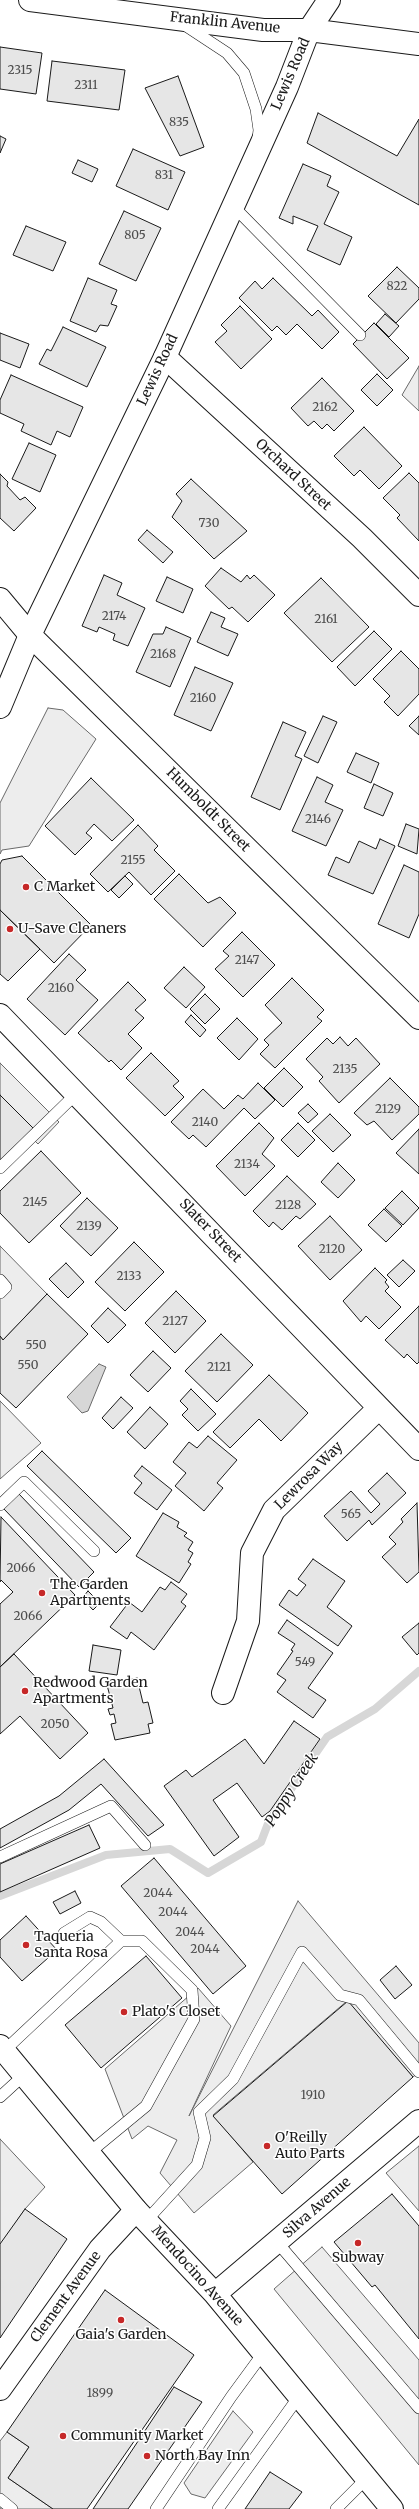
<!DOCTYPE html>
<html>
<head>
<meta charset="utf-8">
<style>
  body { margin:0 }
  canvas { display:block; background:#fff }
</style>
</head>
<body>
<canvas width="419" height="2509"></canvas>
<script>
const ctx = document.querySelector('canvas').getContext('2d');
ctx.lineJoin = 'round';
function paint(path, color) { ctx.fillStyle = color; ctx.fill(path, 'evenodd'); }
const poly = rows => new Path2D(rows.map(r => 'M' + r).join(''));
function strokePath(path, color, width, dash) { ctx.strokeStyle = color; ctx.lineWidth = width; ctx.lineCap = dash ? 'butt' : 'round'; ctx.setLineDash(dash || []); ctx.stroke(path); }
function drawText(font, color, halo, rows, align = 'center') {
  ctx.font = font + ' Merriweather,serif'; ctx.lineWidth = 3; ctx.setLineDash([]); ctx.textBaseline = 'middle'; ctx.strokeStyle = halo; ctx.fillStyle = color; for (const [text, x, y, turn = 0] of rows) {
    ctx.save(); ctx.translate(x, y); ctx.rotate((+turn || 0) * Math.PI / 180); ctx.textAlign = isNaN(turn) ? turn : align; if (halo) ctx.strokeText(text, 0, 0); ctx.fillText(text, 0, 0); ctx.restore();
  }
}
const built = poly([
  [419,366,419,411,402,395,419,366],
  [48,708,63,710,96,739,29,846,2,850,0,854,0,803,48,708],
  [0,1063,59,1122,38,1144,28,1134,33,1128,0,1095,0,1063],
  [0,1246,47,1294,3,1340,0,1336,0,1246],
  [0,1401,41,1443,0,1479,0,1401],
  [298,1901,419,2043,419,2072,413,2077,347,2001,213,2115,253,2162,194,2213,160,2173,177,2140,148,2126,132,2139,105,2069,198,1988,231,2026,189,2116,298,1901],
  [0,2139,45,2187,25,2209,0,2246,0,2139],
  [419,2146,419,2211,386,2173,419,2146],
  [322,2247,419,2360,419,2465,274,2289,322,2247],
  [233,2411,253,2432,205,2498,191,2494,184,2483,233,2411],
  [7,2432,29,2447,8,2478,53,2509,0,2509,0,2441,7,2432]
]);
paint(built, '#ededed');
strokePath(built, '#6a6a6a', 1);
const water = poly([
  [99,1364,106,1367,88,1411,82,1413,67,1397,99,1364]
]);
paint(water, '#d7d7d7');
strokePath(water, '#6a6a6a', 1);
strokePath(poly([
  [0,1896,106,1855,170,1849,208,1873,261,1842,269,1821,327,1737,375,1709,419,1671]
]), '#d7d7d7', 8);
const building = poly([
  [0,47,42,53,36,94,0,89,0,47],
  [52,61,125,70,119,110,47,101,52,61],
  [178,76,204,147,180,156,145,88,178,76],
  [318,113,397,156,419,119,419,205,307,143,318,113],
  [0,136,6,139,0,153,0,136],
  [133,149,185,172,168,210,116,186,133,149],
  [78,160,98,169,92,182,72,173,78,160],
  [303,164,331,176,327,186,339,192,324,224,352,237,340,265,307,250,318,226,293,216,293,224,279,218,303,164],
  [124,211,161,228,136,281,99,264,124,211],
  [26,226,66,242,53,271,13,255,26,226],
  [397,267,419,288,419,299,396,323,368,296,397,267],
  [88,278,117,290,111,304,117,306,108,326,100,325,96,332,70,321,88,278],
  [273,278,312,316,318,310,339,332,322,349,297,324,286,335,277,326,272,331,239,298,255,281,262,289,273,278],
  [240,306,272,339,241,369,215,342,227,331,221,325,240,306],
  [385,314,399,326,389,337,376,324,385,314],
  [374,323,409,358,387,379,353,344,374,323],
  [63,327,106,347,87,387,39,364,47,349,51,351,63,327],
  [0,333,29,344,20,368,0,360,0,333],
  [377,374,393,390,377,406,361,390,377,374],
  [11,375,83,407,70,437,57,431,51,445,21,431,24,424,0,413,0,400,11,375],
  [322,378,354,411,334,431,327,424,322,429,314,421,308,426,291,408,322,378],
  [364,427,402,466,379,489,360,470,354,476,334,456,364,427],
  [29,443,56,455,40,492,12,479,29,443],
  [409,473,419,483,419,541,397,518,400,515,383,498,409,473],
  [0,474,8,482,7,486,20,500,25,497,36,508,14,531,0,518,0,474],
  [191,479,247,531,214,559,172,517,182,501,176,494,191,479],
  [147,530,173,552,163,563,138,540,147,530],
  [221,568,241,582,247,575,250,579,254,575,275,595,248,622,232,607,229,609,205,586,221,568],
  [104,575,122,583,117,595,145,608,128,646,113,640,115,634,99,627,97,632,82,626,104,575],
  [167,577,193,589,183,613,156,601,167,577],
  [321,578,369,627,332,662,284,613,321,578],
  [211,612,225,618,221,627,238,634,228,656,197,642,211,612],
  [166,627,191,638,170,687,136,672,153,634,163,634,166,627],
  [374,631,392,649,355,686,337,667,374,631],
  [401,651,419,669,419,694,398,716,384,702,390,696,373,679,401,651],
  [195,667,233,683,211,731,174,715,195,667],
  [323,716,337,722,318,763,304,756,323,716],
  [419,716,419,735,409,726,419,716],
  [283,722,306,732,295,756,302,759,280,810,251,797,283,722],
  [356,753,379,763,371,783,347,772,356,753],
  [317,777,333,785,325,802,343,810,326,846,292,831,317,777],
  [91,778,134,820,112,841,94,824,86,833,92,838,75,855,45,826,91,778],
  [374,784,393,793,383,816,364,808,374,784],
  [406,824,419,829,417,854,398,846,406,824],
  [138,825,158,846,154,850,175,871,151,895,129,872,108,892,90,874,138,825],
  [380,839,395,846,373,894,328,875,336,857,349,863,359,841,376,849,380,839],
  [22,856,91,925,54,963,0,910,0,864,2,860,22,856],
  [404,865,419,872,419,914,409,938,378,924,404,865],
  [179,874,208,903,220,897,236,913,203,947,154,899,179,874],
  [125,876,133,884,119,898,111,890,125,876],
  [0,910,40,949,8,981,0,974,0,910],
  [242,932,275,965,243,997,215,969,229,956,223,951,242,932],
  [69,954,86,970,76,980,98,1000,65,1035,27,999,69,954],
  [184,967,205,987,186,1008,164,988,184,967],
  [292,978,324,1010,317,1017,322,1021,275,1068,260,1054,269,1045,264,1040,282,1023,265,1005,292,978],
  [128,982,146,1000,135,1010,144,1018,128,1034,142,1048,121,1070,111,1060,109,1062,78,1033,128,982],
  [205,994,220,1009,205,1024,190,1009,205,994],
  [191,1015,206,1030,200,1037,185,1022,191,1015],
  [237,1018,258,1039,239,1060,217,1038,237,1018],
  [340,1037,348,1046,356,1038,380,1064,339,1103,319,1081,323,1077,306,1059,327,1038,333,1044,340,1037],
  [151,1053,179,1081,173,1086,184,1097,165,1116,126,1078,151,1053],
  [284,1068,303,1087,283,1107,264,1088,284,1068],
  [390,1078,419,1107,419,1114,392,1140,374,1121,367,1125,354,1113,390,1078],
  [258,1083,275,1100,255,1119,244,1108,206,1147,193,1135,189,1139,171,1122,203,1089,224,1109,238,1095,243,1099,258,1083],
  [0,1095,33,1128,0,1161,0,1095],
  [308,1104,318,1114,308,1123,298,1113,308,1104],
  [330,1114,351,1135,333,1152,312,1131,330,1114],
  [259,1123,274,1138,262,1154,275,1166,245,1196,216,1166,259,1123],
  [298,1123,315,1140,298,1157,281,1140,298,1123],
  [419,1129,419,1174,396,1153,419,1129],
  [41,1151,81,1193,29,1243,0,1213,0,1191,41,1151],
  [338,1163,355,1180,338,1198,321,1182,338,1163],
  [287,1176,316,1204,300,1219,296,1216,282,1230,273,1222,269,1227,253,1211,287,1176],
  [402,1191,419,1208,403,1225,385,1208,402,1191],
  [87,1198,118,1228,91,1256,60,1226,87,1198],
  [384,1209,402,1226,386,1242,368,1225,384,1209],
  [330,1216,362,1250,330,1280,298,1246,330,1216],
  [134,1242,164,1272,125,1311,95,1282,134,1242],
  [403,1260,415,1271,399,1287,387,1275,403,1260],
  [66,1263,84,1282,68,1298,49,1279,66,1263],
  [375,1268,387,1280,385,1282,389,1287,385,1291,401,1307,379,1329,366,1316,361,1322,343,1301,375,1268],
  [176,1291,206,1321,175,1353,145,1323,176,1291],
  [47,1294,88,1334,16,1408,0,1393,0,1336,3,1340,47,1294],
  [419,1306,419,1362,417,1364,407,1354,404,1358,385,1340,419,1306],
  [108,1308,126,1325,108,1343,91,1326,108,1308],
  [221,1334,253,1365,217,1402,185,1371,221,1334],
  [153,1351,171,1368,148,1392,130,1375,153,1351],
  [269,1375,308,1413,281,1441,259,1419,230,1448,213,1432,269,1375],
  [191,1389,216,1414,198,1431,182,1415,188,1409,180,1401,191,1389],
  [121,1397,133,1408,113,1429,102,1418,121,1397],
  [150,1407,168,1424,145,1449,127,1432,150,1407],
  [208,1436,237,1460,217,1483,223,1488,204,1511,175,1486,186,1473,173,1462,189,1442,197,1448,208,1436],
  [42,1451,131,1538,116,1553,27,1466,42,1451],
  [142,1466,172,1490,157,1510,134,1493,142,1483,134,1476,142,1466],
  [387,1473,406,1493,372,1525,369,1520,347,1541,324,1516,351,1491,371,1513,380,1504,368,1491,387,1473],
  [18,1493,94,1572,79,1587,3,1508,18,1493],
  [417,1503,419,1572,407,1583,382,1557,396,1544,389,1537,403,1522,401,1519,417,1503],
  [163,1513,179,1522,177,1527,187,1533,184,1536,193,1542,188,1550,193,1553,188,1562,191,1564,179,1583,136,1556,163,1513],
  [1,1517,75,1595,0,1667,0,1604,13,1592,1,1580,0,1582,1,1517],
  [313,1559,345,1581,327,1607,352,1626,338,1646,279,1605,289,1590,297,1596,306,1585,298,1579,313,1559],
  [171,1582,187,1594,181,1602,186,1606,154,1650,131,1632,127,1639,110,1627,129,1602,142,1612,160,1587,165,1590,171,1582],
  [88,1591,100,1603,93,1610,82,1598,88,1591],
  [287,1620,333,1653,308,1688,326,1700,313,1718,277,1692,286,1680,277,1674,293,1651,291,1650,295,1644,278,1633,287,1620],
  [419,1623,419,1653,417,1655,402,1637,419,1623],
  [93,1645,121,1650,117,1675,89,1671,93,1645],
  [14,1654,88,1733,60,1759,20,1716,0,1734,0,1667,14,1654],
  [137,1678,143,1703,148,1702,153,1723,148,1724,150,1733,115,1740,111,1724,116,1723,114,1714,110,1715,108,1709,113,1708,107,1685,137,1678],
  [294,1721,320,1739,270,1811,262,1817,237,1783,213,1800,239,1837,214,1856,164,1786,186,1770,192,1777,245,1739,264,1764,294,1721],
  [104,1759,164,1825,148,1836,101,1784,69,1810,0,1848,0,1829,59,1796,104,1759],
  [89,1825,100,1848,0,1892,0,1864,89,1825],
  [154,1858,246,1966,213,1994,121,1886,154,1858],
  [75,1891,81,1903,60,1914,53,1902,75,1891],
  [26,1916,57,1950,22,1981,0,1957,0,1940,26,1916],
  [146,1956,182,1998,101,2068,65,2025,146,1956],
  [396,1966,412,1985,395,1999,380,1980,396,1966],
  [348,2001,413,2077,282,2194,213,2116,348,2001],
  [392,2194,419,2226,419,2339,375,2285,372,2287,334,2242,392,2194],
  [25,2209,67,2239,0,2338,0,2244,25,2209],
  [105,2290,194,2355,87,2509,53,2509,8,2478,29,2447,7,2432,105,2290],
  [174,2387,202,2402,128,2509,93,2509,174,2387],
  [270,2472,302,2492,289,2509,245,2509,270,2472]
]);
paint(building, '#e6e6e6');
strokePath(building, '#1a1a1a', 1);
const lane = poly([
  [183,24,227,53,244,73,256,109,259,130,258,139],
  [233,206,360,335],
  [0,1168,77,1093],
  [0,1280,6,1287,0,1293],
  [0,1505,24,1482,94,1551],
  [0,1857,111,1806,145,1845],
  [4,2051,121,1941,101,1922,90,1917,64,1933],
  [0,2097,24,2075],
  [89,2153,146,2106,194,2019,192,1990,142,1941,121,1941],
  [147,2220,197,2165,205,2138,199,2112,233,2079,302,1952,340,1995,359,2000,419,2072],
  [277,2242,419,2408],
  [0,2499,12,2509],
  [156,2509,231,2397,264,2352],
  [218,2509,300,2395],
  [336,2509,367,2478]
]);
const street = poly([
  [309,30,329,0],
  [165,357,362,538,419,595],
  [0,599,30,635],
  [0,1015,419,1449],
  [223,1693,248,1621,252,1553,274,1510,379,1408],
  [0,2389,100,2249,136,2210]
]);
const secondary = poly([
  [30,0,263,30,309,30,419,44],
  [30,635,419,1018],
  [0,707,30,635,165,357,287,87,309,30],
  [0,2046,136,2210,215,2294,392,2509],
  [215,2294,419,2121]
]);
strokePath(lane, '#1a1a1a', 12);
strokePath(street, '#1a1a1a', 24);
strokePath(secondary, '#1a1a1a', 24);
strokePath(lane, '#fff', 11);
strokePath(street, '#fff', 22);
strokePath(secondary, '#fff', 22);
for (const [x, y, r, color] of [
  [26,887,4,"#c62828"],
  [10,929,4,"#c62828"],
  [42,1593,4,"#c62828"],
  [25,1691,4,"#c62828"],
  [26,1945,4,"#c62828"],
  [124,2012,4,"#c62828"],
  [267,2146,4,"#c62828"],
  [358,2243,4,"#c62828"],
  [121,2320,4,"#c62828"],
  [63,2436,4,"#c62828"],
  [147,2456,4,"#c62828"]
]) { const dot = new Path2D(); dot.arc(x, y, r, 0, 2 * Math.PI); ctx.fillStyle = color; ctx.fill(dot); strokePath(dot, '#fff', 1.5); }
drawText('12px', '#4d4d4d', null, [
  ["2315",20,71],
  ["2311",86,86],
  ["835",179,123],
  ["831",164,176],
  ["805",135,236],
  ["822",397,287],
  ["2162",325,408],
  ["730",209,524],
  ["2174",114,617],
  ["2161",326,620],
  ["2168",163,655],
  ["2160",203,699],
  ["2146",318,820],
  ["2155",133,861],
  ["2147",247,961],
  ["2160",61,989],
  ["2135",345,1070],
  ["2129",388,1110],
  ["2140",205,1123],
  ["2134",247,1165],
  ["2145",35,1203],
  ["2128",288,1206],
  ["2139",89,1227],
  ["2120",332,1250],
  ["2133",129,1277],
  ["2127",175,1322],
  ["550",36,1346],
  ["550",28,1366],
  ["2121",219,1368],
  ["565",351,1515],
  ["2066",21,1569],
  ["2066",28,1617],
  ["549",305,1663],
  ["2050",55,1725],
  ["2044",158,1894],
  ["2044",173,1913],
  ["2044",190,1933],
  ["2044",205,1950],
  ["1910",313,2096],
  ["1899",100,2394]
]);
drawText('14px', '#1a1a1a', '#fff', [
  ["Franklin Avenue",225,23,6],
  ["Lewis Road",291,74,-67],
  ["Lewis Road",158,370,-65],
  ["Orchard Street",293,475,43],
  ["Humboldt Street",208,810,45],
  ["Slater Street",210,1231,46],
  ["Lewrosa Way",309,1476,-45],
  ["Silva Avenue",317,2208,-41],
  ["Mendocino Avenue",197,2276,48],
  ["Clement Avenue",66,2297,-54]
]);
drawText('14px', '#1a1a1a', '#fff', [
  ["C Market",34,887],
  ["U-Save Cleaners",18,929],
  ["The Garden",50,1585],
  ["Apartments",50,1601],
  ["Redwood Garden",33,1683],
  ["Apartments",33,1699],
  ["Taqueria",34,1937],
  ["Santa Rosa",34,1953],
  ["Plato's Closet",132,2012],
  ["O'Reilly",275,2138],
  ["Auto Parts",275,2154],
  ["Subway",358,2258,"center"],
  ["Gaia's Garden",121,2335,"center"],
  ["Community Market",71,2436],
  ["North Bay Inn",155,2456]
], 'left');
drawText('italic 15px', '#1a1a1a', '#fff', [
  ["Poppy Creek",292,1790,-57]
]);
</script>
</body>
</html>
